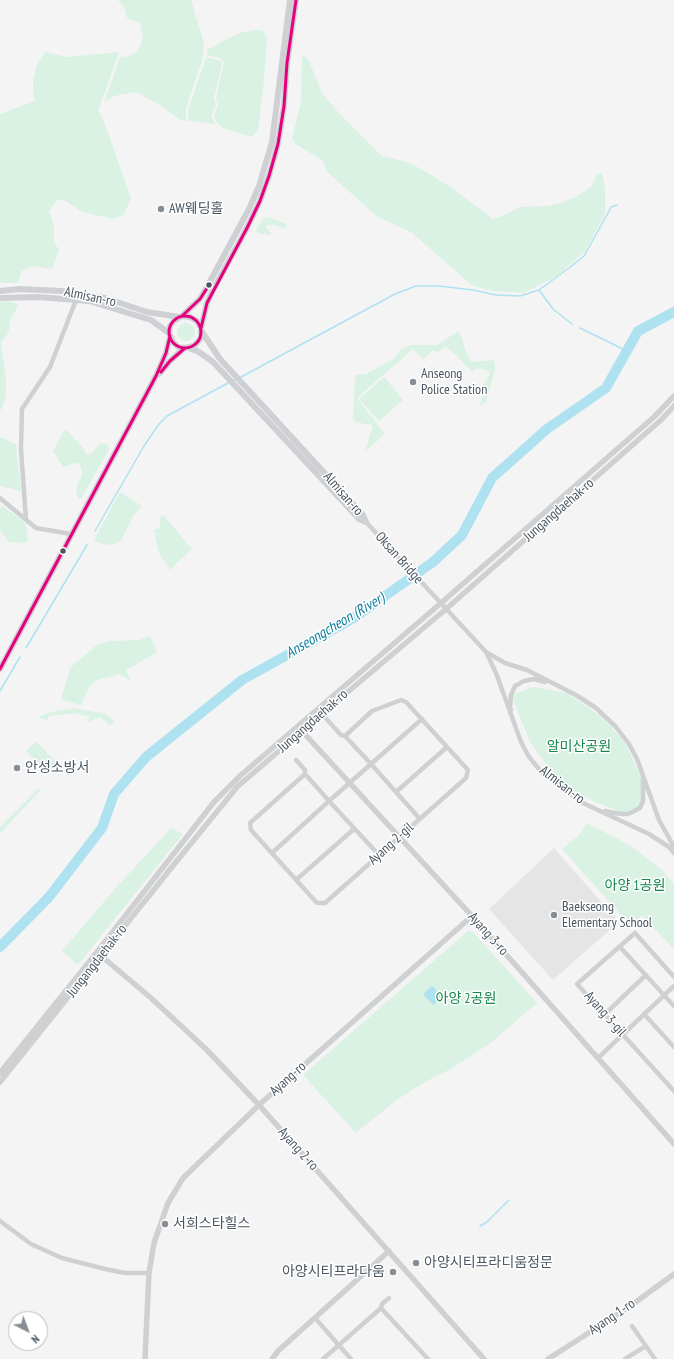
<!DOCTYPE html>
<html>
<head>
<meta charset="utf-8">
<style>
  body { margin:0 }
  #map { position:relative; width:674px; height:1359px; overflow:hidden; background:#f4f4f4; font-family:"PT Sans Narrow",sans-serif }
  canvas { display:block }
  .north { position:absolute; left:8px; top:1311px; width:40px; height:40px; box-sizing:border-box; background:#fff; border:1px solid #b7bbc0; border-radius:50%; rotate:138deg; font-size:11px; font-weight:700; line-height:16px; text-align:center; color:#4a5661 }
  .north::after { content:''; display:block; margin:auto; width:14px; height:18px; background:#868d94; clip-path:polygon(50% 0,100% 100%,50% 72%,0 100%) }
</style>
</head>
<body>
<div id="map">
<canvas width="674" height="1359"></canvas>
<div class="north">N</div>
</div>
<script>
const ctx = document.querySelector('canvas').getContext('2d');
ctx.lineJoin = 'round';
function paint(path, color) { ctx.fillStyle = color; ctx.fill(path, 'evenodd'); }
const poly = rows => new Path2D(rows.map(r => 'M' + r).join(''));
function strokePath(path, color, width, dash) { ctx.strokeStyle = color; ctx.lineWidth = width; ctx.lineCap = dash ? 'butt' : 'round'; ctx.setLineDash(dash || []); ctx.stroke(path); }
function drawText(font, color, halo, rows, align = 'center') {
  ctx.font = font + ' "PT Sans Narrow","Noto Sans KR",sans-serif'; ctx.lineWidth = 3; ctx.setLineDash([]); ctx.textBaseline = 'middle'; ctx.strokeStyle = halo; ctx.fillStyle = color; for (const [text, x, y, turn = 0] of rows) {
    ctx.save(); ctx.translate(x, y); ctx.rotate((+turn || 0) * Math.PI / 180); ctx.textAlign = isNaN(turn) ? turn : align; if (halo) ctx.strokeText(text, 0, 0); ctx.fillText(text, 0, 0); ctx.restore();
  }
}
paint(poly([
  [554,848,619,922,553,980,489,909]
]), '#e6e5e6');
paint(poly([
  [118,0,191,0,204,43,202,61,186,108,186,121,180,120,160,105,136,92,114,96,104,102,121,55,124,58,130,56,138,51,143,37,140,23,127,18,124,7],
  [256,30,262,30,267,37,264,80,258,131,252,137,222,128,216,121,214,115,218,106,216,98,224,62,222,59,207,55,207,51,208,49,214,47,223,41,240,33],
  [45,52,66,57,119,52,98,111,103,119,131,198,123,216,112,219,80,211,66,201,58,199,49,211,54,225,54,242,59,250,52,269,33,266,22,271,18,283,0,283,0,114,35,101,33,92,33,81,37,65],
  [206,57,221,61,222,64,214,98,216,104,212,114,212,118,216,125,202,122,189,121,188,116,189,107,205,61],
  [302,57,306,57,309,61,322,93,339,113,382,156,407,162,423,170,452,188,493,219,502,216,520,207,546,206,558,204,576,197,591,187,597,174,602,173,605,187,605,214,585,251,557,276,523,293,493,291,472,285,411,232,378,217,327,172,323,161,296,144,292,139,301,101],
  [266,217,279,221,287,224,286,226,284,229,275,225,267,225,266,228,272,234,269,235,258,233,256,231,262,220],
  [7,301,19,304,9,322,10,326,8,333,1,343,6,380,6,396,3,406,0,411,0,302],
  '177 332a9 9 0 1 1 18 0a9 9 0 1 1-18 0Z',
  [457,332,460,333,467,355,472,362,494,360,495,363,495,369,486,402,480,406,483,393,481,388,489,376,490,372,482,369,476,369,472,372,456,355,446,347,436,353,433,350,423,359,413,349,357,398,385,434,365,452,373,425,364,424,361,423,355,422,353,418,355,379,356,375,366,374,394,359,399,351,405,347,413,345,437,345],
  [384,377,403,400,379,421,359,399],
  [66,429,84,449,84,451,87,454,91,454,100,443,108,445,109,449,81,499,78,498,76,490,79,481,82,476,81,468,79,464,74,463,63,467,53,451,63,432],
  [0,437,16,444,21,491,0,486],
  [120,492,142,506,133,516,122,539,117,543,108,545,99,543,94,540],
  [3,506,23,521,26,525,28,539,26,543,9,542,0,531,0,509],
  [163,515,192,549,176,564,170,571,169,566,161,557,158,550,154,529,158,529,160,526,160,517],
  [150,636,157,652,126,670,130,678,129,680,120,674,97,680,90,685,81,705,62,700,62,695,71,667,98,644,110,641,139,640],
  [534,687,567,693,602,717,624,741,646,787,640,806,624,813,603,805,578,794,552,772,530,742,511,695],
  [74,708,106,714,115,722,109,726,108,723,100,717,88,722,89,716,81,715,80,713,48,716,48,720,39,718,40,716,51,712],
  [36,741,57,763,48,772,26,751],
  [40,788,41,790,0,833,0,827,38,789],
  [587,823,620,840,637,850,662,870,674,884,674,949,642,916,631,926,562,849,578,836],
  [171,828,183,834,78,965,62,951,113,891],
  [468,931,473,932,537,1003,489,1044,449,1070,425,1082,398,1099,356,1133,303,1075]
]), '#d9f2e3');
paint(poly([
  [432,986,443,997,433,1005,423,994]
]), '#aee2f0');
strokePath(poly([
  [539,290,553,309,572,324],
  [580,328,627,351],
  [241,377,395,294,416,286,439,286,473,290,496,295,520,296,539,290,569,268,584,256,608,213,611,207,617,205],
  [234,380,235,380],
  [95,531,144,446,159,424,167,416,228,383],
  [26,648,87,545],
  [0,691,20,657],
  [480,1226,487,1222,509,1200]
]), '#aee2f0', 1.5);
strokePath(poly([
  [0,947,49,897,102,828,114,794,146,757,242,680,354,618,433,562,462,535,492,478,547,429,606,388,638,331,674,312]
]), '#aee2f0', 10);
strokePath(poly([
  [0,498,36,528,71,534],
  [26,520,21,449,22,409,50,367,76,300],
  [366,522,486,652,505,663,527,670,576,695,596,708,616,727,629,744,637,759,659,820,674,847],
  [486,652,496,673,521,742,529,757,544,775,583,803,649,834,669,847,674,853],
  [401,700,406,702,468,770,466,778,325,903,317,903,251,830,250,823,305,774,329,801,371,764,345,736,372,711,401,700],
  [511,710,510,707,511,695,515,686,524,681,534,679,545,682],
  [322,714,341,735,345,736],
  [296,760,305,770,305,774],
  [396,792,447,747],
  [605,811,621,814,628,814,640,808,643,801,643,778],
  [420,819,371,764,422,719],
  [272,853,329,801,379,855],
  [296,880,354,829],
  [620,947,674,1006],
  [674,977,635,933,577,984,674,1091],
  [605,1014,646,975],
  [644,1014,674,1047],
  [598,1058,674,986],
  [0,1221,31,1244,62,1258,105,1269,125,1273,149,1273],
  [381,1308,382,1304,389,1298],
  [315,1318,351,1359],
  [632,1326,655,1359],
  [323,1359,381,1308,428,1359],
  [625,1359,646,1346]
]), '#ced0d2', 4.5);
strokePath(poly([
  [301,730,472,916,674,1144],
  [99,954,151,998,207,1050,259,1105,484,1359],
  [0,1073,97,952,214,802,241,775,441,603,655,416,674,396],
  [0,1082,180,857,237,787,349,691,446,609,661,420,674,406],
  [145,1359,149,1273,154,1243,168,1203,183,1178,259,1105,472,916],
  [272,1359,278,1351,389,1251],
  [548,1359,629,1307,674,1274]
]), '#ced0d2', 5.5);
strokePath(poly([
  [0,291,19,289,62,291,105,298,147,312,179,317],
  [0,298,38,297,89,301,151,320,169,333],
  [182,316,200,299,207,287,249,209,259,186,272,142,290,0],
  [201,328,207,303,212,292,247,228,260,201,269,176,278,144,284,106,287,63,296,0],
  [202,332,220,359,363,515,366,522],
  [189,348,199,352,213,362,359,519,366,522],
  [156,376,161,372,170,361,180,352,185,348,194,346,201,338,201,328,197,321,190,317,182,316,174,321,170,326,169,333,173,342,178,347,185,348],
  [0,669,156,376,166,353,170,336]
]), '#ced0d4', 6);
strokePath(poly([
  [182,316,200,299,209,285],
  '169 332a16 16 0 1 1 32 0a16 16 0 1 1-32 0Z',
  [201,328,207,303,247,228,260,201,269,176,278,144,284,106,287,63,296,0],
  [161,372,170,361,185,348],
  [0,669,156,376,166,353,170,336]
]), '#e5007d', 3);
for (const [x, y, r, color] of [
  [161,209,4,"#868d94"],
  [209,285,3.5,"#4a5661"],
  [413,382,4,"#868d94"],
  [63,551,3.5,"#4a5661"],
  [17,768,4,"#868d94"],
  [554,915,4,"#868d94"],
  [165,1224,4,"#868d94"],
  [416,1263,4,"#868d94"],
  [393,1272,4,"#868d94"]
]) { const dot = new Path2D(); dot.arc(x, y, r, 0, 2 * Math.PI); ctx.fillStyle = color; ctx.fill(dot); strokePath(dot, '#fff', 1.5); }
drawText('14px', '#4a5661', '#fff', [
  ["AW웨딩홀",169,209],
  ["Anseong",421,374],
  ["Police Station",421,390],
  ["안성소방서",25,768],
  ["Baekseong",562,907],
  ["Elementary School",562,923],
  ["서희스타힐스",173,1224],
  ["아양시티프라디움정문",424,1263],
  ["아양시티프라다움",385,1272,"right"]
], 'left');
drawText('14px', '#4a5661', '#fff', [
  ["Almisan-ro",90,297,12],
  ["Almisan-ro",343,494,49],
  ["Jungangdaehak-ro",559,510,-41],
  ["Oksan Bridge",399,558,48],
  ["Jungangdaehak-ro",313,721,-41],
  ["Almisan-ro",562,785,38],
  ["Ayang 2-gil",391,844,-42],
  ["Ayang 3-ro",488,934,48],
  ["Jungangdaehak-ro",97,961,-52],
  ["Ayang 3-gil",605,1014,48],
  ["Ayang-ro",288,1079,-42],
  ["Ayang 2-ro",298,1149,48],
  ["Ayang 1-ro",612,1317,-34]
]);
drawText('14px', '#17864f', '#fff', [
  ["알미산공원",579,747],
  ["아양 1공원",635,886],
  ["아양 2공원",466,999]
]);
drawText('italic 15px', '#0c7c9b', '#fff', [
  ["Anseongcheon (River)",335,626,-31]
]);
</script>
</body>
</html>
